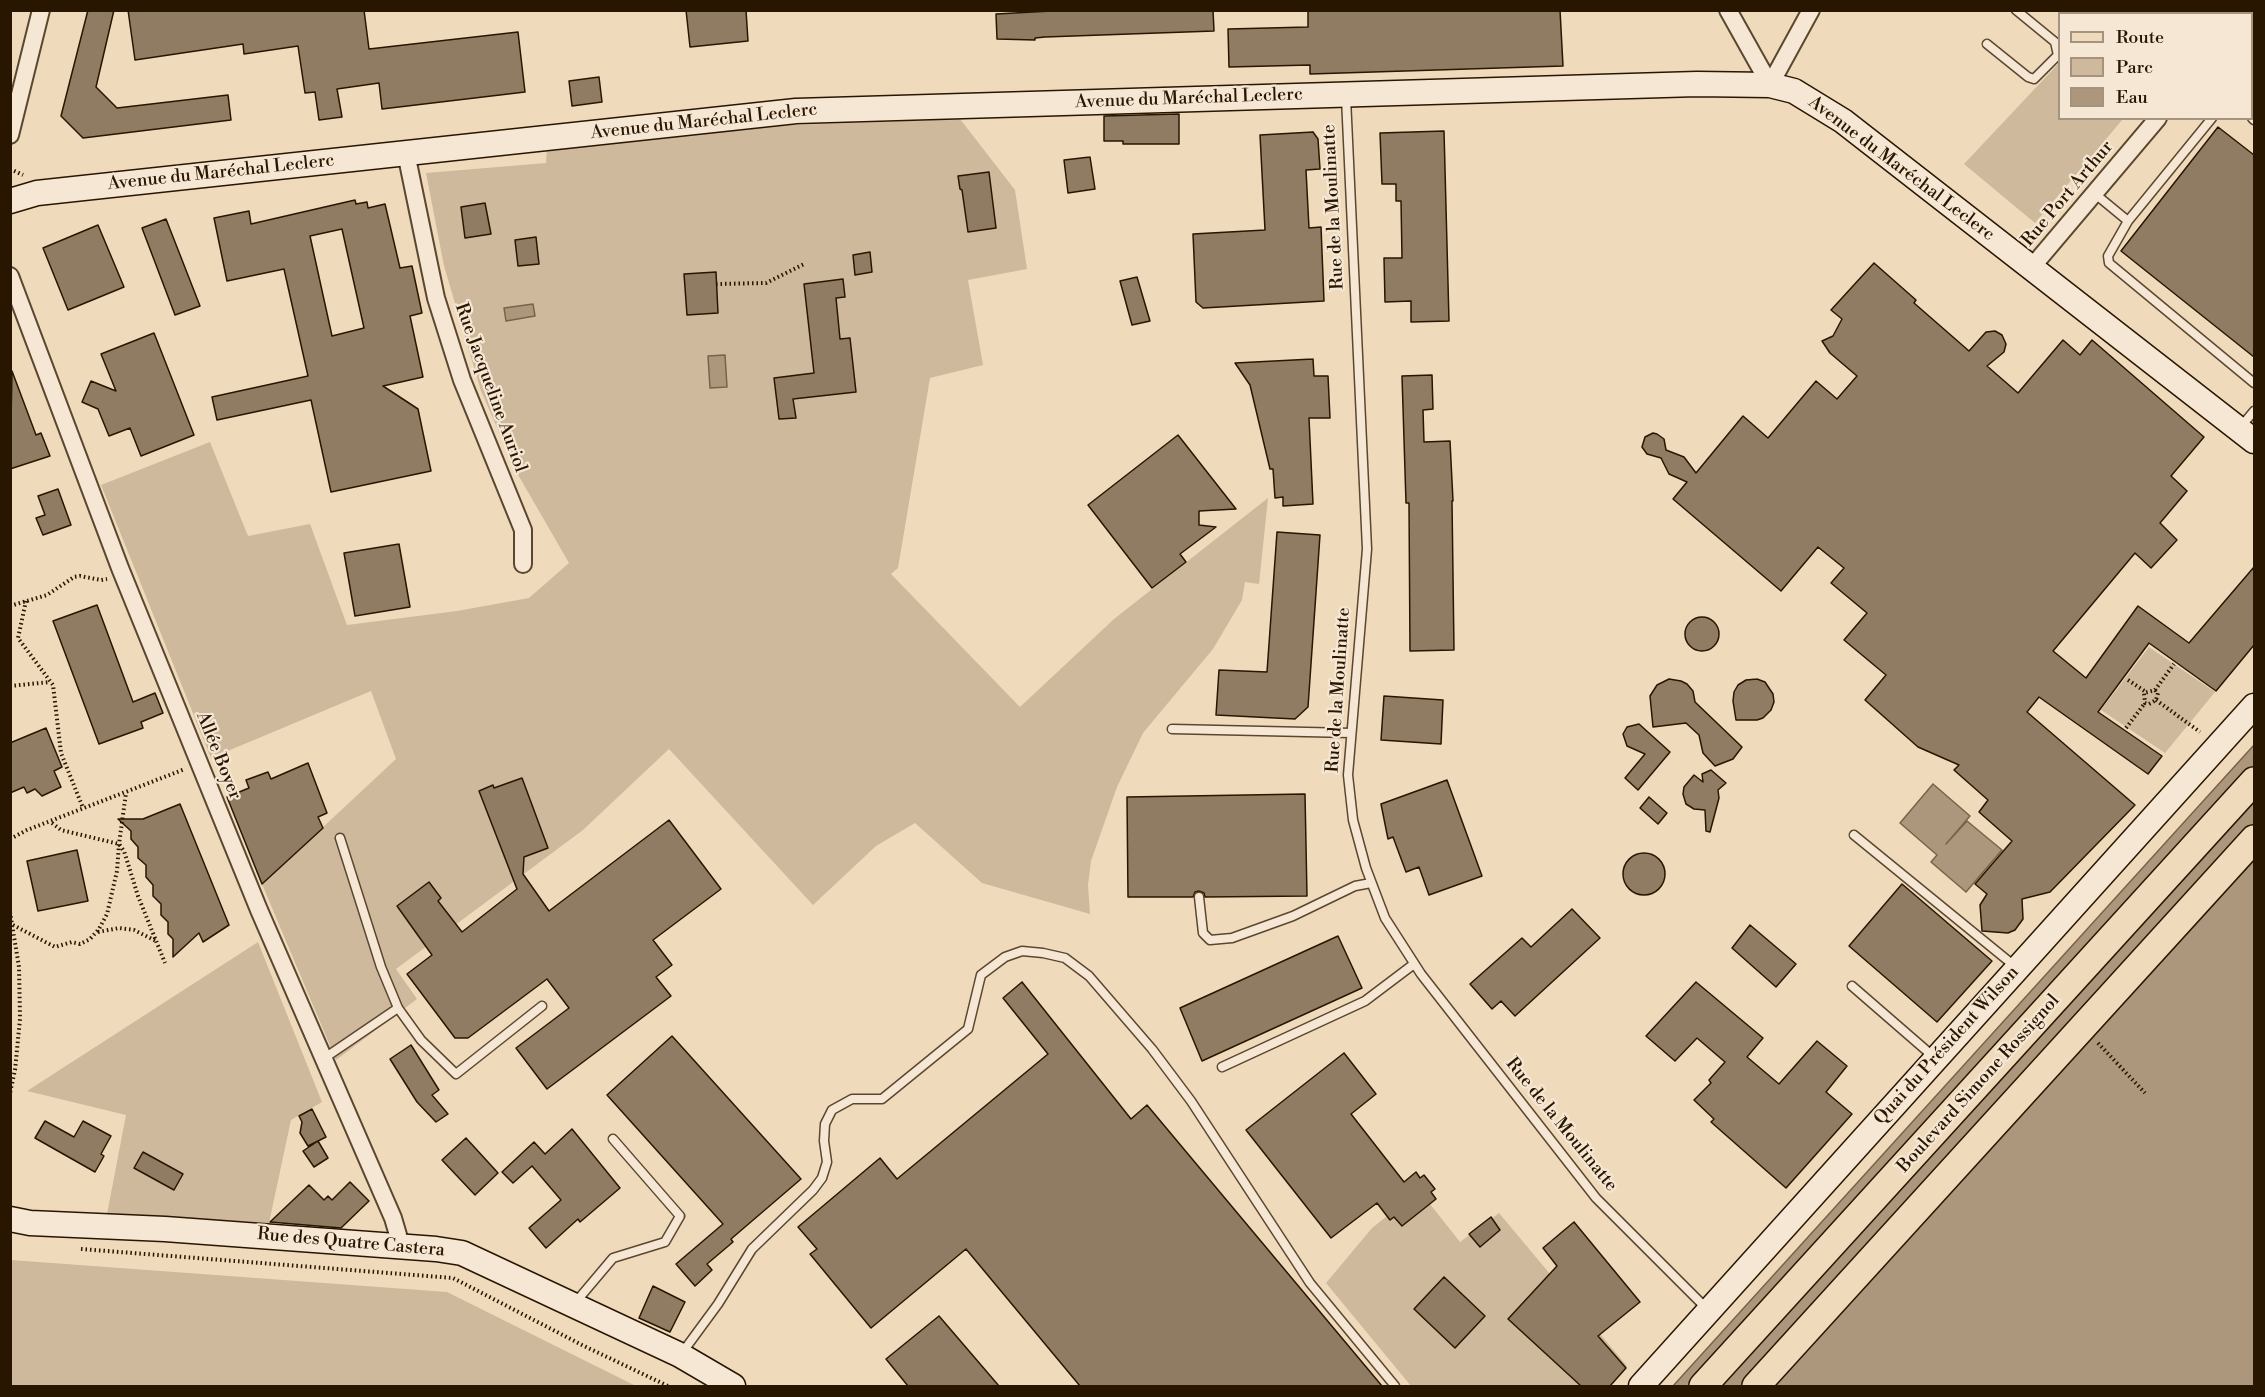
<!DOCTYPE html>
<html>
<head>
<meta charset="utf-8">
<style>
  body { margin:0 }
  #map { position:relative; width:2265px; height:1397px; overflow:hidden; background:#f0dabc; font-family:"Libre Bodoni",serif }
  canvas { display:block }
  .frame { position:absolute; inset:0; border:12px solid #291600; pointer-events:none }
  .legend { position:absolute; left:2058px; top:12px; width:195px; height:108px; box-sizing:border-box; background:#f5e7d3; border:2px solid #a3937f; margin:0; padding:8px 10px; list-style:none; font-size:18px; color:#291600 }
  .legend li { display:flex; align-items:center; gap:12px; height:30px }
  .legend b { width:30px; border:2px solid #a3937f }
</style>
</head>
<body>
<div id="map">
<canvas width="2265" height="1397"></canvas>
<div class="frame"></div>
<ul class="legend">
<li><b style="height:8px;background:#f0dabc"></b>Route</li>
<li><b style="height:16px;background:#ceb99c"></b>Parc</li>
<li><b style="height:16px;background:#ac977c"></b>Eau</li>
</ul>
</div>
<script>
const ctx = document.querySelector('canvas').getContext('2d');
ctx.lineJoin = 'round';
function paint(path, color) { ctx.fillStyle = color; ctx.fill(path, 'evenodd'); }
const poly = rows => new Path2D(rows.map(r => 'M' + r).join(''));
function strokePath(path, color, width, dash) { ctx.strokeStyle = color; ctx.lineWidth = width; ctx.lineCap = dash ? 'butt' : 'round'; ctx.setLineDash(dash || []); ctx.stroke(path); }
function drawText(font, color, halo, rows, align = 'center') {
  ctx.font = font + ' "Libre Bodoni",serif'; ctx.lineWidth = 4.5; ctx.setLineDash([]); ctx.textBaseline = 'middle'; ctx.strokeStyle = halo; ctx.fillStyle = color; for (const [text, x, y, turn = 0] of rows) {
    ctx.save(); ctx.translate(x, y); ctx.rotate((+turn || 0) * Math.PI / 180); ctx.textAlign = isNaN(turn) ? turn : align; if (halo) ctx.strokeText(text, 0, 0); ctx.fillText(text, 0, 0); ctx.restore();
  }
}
paint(poly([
  [2059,63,2060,118,2123,119,2035,223,1964,164],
  [960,119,1015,190,1027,269,968,280,983,365,930,378,898,568,891,574,1020,707,1114,619,1268,498,1259,584,1245,582,1242,600,1213,649,1143,733,1117,787,1091,861,1088,885,1090,914,982,883,915,823,876,846,813,905,669,749,583,830,396,969,417,999,336,1060,262,884,396,759,371,691,211,758,101,485,210,442,248,536,310,524,347,625,457,611,529,598,569,563,517,473,481,391,444,266,426,173,546,163,547,149,767,126],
  [2149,647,2215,692,2165,753,2101,710],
  [258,942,322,1102,291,1120,269,1223,107,1214,126,1115,27,1091],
  [1430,1204,1460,1242,1499,1213,1627,1366,1610,1386,1411,1386,1326,1283,1372,1228,1387,1216,1390,1220,1394,1217,1402,1226],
  [11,1260,447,1292,636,1386,11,1386]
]), '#ceb99c');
const water = poly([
  [533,304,535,316,506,321,504,308,533,304],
  [725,355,727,387,710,388,708,356,725,355],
  [2254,745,2254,1386,1673,1386,2254,745],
  [1933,784,1970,816,1946,844,1967,821,2002,850,1966,892,1931,862,1937,855,1900,823,1933,784]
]);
paint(water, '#ac977c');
strokePath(water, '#78634a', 1.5);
const building = poly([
  [88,10,114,10,96,87,117,108,228,95,231,120,83,138,61,116,88,10],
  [128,10,364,10,369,49,518,32,525,92,382,109,379,83,337,89,342,117,319,120,315,92,305,93,298,46,244,54,243,44,135,60,128,10],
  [686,10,746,10,748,41,690,47,686,10],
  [1070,10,1213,10,1214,31,1045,37,1035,38,1035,40,997,39,996,14,1070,10],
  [1308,10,1560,10,1563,66,1310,74,1310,65,1229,67,1228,29,1308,27,1308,10],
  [599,77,602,102,572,106,569,81,599,77],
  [1179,114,1179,144,1123,144,1123,141,1104,141,1104,116,1179,114],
  [2218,127,2254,155,2254,357,2121,251,2218,127],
  [1444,131,1449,321,1411,322,1411,301,1385,302,1384,258,1402,258,1401,201,1396,201,1396,184,1382,184,1380,133,1444,131],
  [1313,132,1318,139,1320,169,1306,170,1309,228,1321,227,1324,301,1203,308,1196,302,1193,234,1265,230,1260,135,1313,132],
  [1090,157,1095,189,1068,193,1064,160,1090,157],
  [989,172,996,228,968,232,962,190,960,189,958,176,989,172],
  [355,200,356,204,367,202,368,208,385,204,400,268,412,266,422,313,410,316,423,377,383,386,418,409,431,471,331,492,311,400,217,420,212,397,308,376,284,269,227,281,214,218,249,211,251,224,355,200],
  [342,229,364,328,332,336,310,236,342,229],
  [485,203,491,234,465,238,461,207,485,203],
  [166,219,200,306,175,315,142,228,166,219],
  [98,225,124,287,68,310,43,248,98,225],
  [536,237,539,264,518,266,515,240,536,237],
  [870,252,872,272,855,275,853,255,870,252],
  [1874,263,1916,300,1914,303,1969,351,1986,332,1995,331,2002,335,2006,344,2004,352,1987,366,2018,393,2063,340,2080,355,2092,340,2204,437,2171,476,2187,491,2160,523,2177,540,2151,568,2135,553,2053,651,2086,678,2138,606,2189,643,2254,567,2254,645,2216,691,2149,643,2098,712,2162,756,2148,774,2039,697,2027,712,2135,805,2050,892,2022,899,2023,919,2015,930,2008,933,1982,931,1980,905,1987,894,1975,884,2012,841,1979,812,1988,800,1954,770,1959,765,1918,747,1865,700,1886,675,1844,640,1867,613,1831,583,1844,568,1818,547,1781,591,1673,499,1687,482,1669,474,1661,458,1647,454,1642,447,1645,437,1653,433,1657,434,1664,439,1666,450,1684,457,1696,473,1743,416,1768,438,1816,381,1837,399,1857,376,1830,353,1822,341,1833,336,1842,319,1831,310,1874,263],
  [716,272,718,313,687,315,684,274,716,272],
  [1137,277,1150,321,1132,325,1120,281,1137,277],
  [843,279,845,297,836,298,840,339,850,338,856,392,793,399,796,418,779,419,774,378,814,373,804,284,843,279],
  [154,333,194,435,141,456,130,428,109,436,98,409,82,402,91,381,116,391,101,354,154,333],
  [1313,359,1314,376,1328,376,1330,418,1309,418,1313,504,1283,506,1283,497,1275,498,1273,469,1270,469,1250,385,1235,363,1313,359],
  [12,371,36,435,41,433,50,456,10,469,12,371],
  [1432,375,1433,409,1423,410,1424,442,1450,441,1453,501,1452,501,1454,650,1410,651,1409,503,1406,503,1402,376,1432,375],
  [1178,435,1236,509,1199,511,1199,525,1216,527,1180,554,1186,562,1152,588,1088,505,1178,435],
  [58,489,71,525,43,535,36,518,45,515,38,496,58,489],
  [1277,532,1320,535,1308,707,1295,719,1216,715,1219,670,1267,672,1277,532],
  [399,544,410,607,355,616,344,553,399,544],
  [97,605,133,702,155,693,163,713,141,722,143,728,99,744,53,621,97,605],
  '1685 634a17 17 0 1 1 34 0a17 17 0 1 1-34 0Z',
  [1669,679,1681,681,1687,684,1693,691,1695,702,1742,747,1733,759,1715,766,1703,753,1699,735,1686,723,1653,727,1650,696,1657,685,1669,679],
  [1757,679,1765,682,1773,694,1774,702,1771,710,1763,718,1757,720,1736,720,1733,701,1734,692,1738,685,1746,680,1757,679],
  [1384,696,1443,700,1441,744,1381,740,1384,696],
  [1639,724,1670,752,1638,790,1625,778,1645,754,1627,746,1623,734,1627,727,1639,724],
  [46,728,62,767,54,771,61,787,42,796,35,789,27,793,24,787,10,793,10,743,46,728],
  [308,763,327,813,318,817,323,828,262,884,227,797,249,788,246,780,268,772,271,779,308,763],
  [1711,770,1726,783,1718,790,1719,798,1710,832,1706,831,1705,810,1694,809,1686,804,1683,794,1684,787,1694,775,1703,782,1702,774,1711,770],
  [522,778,548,848,524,857,523,874,549,911,669,820,721,889,653,940,672,965,656,977,671,996,547,1089,516,1048,569,1008,547,979,468,1038,455,1038,407,974,432,955,397,906,429,882,441,898,438,901,462,932,517,889,479,791,493,785,494,788,522,778],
  [1447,780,1482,876,1429,895,1419,867,1406,872,1393,837,1388,839,1381,804,1447,780],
  [1305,794,1307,896,1205,897,1204,893,1199,891,1195,892,1193,897,1128,897,1127,797,1305,794],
  [1649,797,1667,813,1658,824,1640,808,1649,797],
  [180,804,229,925,203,942,199,933,173,957,173,939,168,934,168,922,161,915,161,904,153,896,153,885,146,877,146,865,138,858,138,847,131,839,131,831,118,819,143,819,180,804],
  [77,850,88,901,38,911,27,861,77,850],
  '1623 874a21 21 0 1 1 42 0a21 21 0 1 1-42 0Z',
  [1902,884,1992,961,1937,1022,1849,946,1902,884],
  [1572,909,1600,938,1515,1016,1501,1001,1492,1009,1470,984,1522,938,1531,947,1572,909],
  [1750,925,1796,964,1776,987,1732,948,1750,925],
  [1338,936,1362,988,1202,1061,1180,1008,1338,936],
  [1022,982,1131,1119,1147,1105,1382,1386,1080,1386,966,1249,871,1328,810,1254,817,1249,798,1227,880,1158,897,1179,1048,1054,1003,998,1022,982],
  [1696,982,1763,1038,1747,1057,1779,1084,1817,1041,1847,1066,1826,1092,1852,1114,1786,1188,1711,1122,1714,1119,1694,1100,1711,1083,1709,1080,1725,1062,1697,1038,1675,1061,1646,1036,1696,982],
  [672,1036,801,1179,731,1239,733,1242,707,1264,712,1270,695,1286,676,1264,723,1224,607,1095,672,1036],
  [411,1045,439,1090,432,1095,448,1114,436,1122,417,1102,390,1059,411,1045],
  [1344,1053,1376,1094,1351,1114,1404,1182,1416,1172,1420,1178,1424,1175,1435,1189,1431,1192,1436,1199,1402,1226,1394,1217,1390,1220,1377,1203,1331,1238,1246,1130,1344,1053],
  [312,1109,326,1137,308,1146,300,1133,302,1122,299,1116,312,1109],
  [45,1121,74,1137,83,1121,111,1136,101,1154,104,1156,95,1172,35,1138,45,1121],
  [572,1129,620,1188,580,1222,578,1219,546,1248,529,1228,561,1200,532,1166,513,1183,502,1172,534,1142,545,1154,572,1129],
  [466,1138,498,1173,475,1195,442,1160,466,1138],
  [318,1141,328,1158,314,1167,303,1151,318,1141],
  [143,1152,183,1174,174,1190,134,1168,143,1152],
  [350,1182,369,1201,341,1228,270,1222,309,1185,324,1200,328,1196,332,1200,350,1182],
  [1491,1217,1500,1230,1480,1247,1469,1234,1491,1217],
  [1574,1222,1640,1302,1598,1336,1626,1368,1610,1386,1581,1386,1508,1319,1557,1266,1543,1248,1574,1222],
  [1444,1277,1485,1316,1455,1348,1414,1309,1444,1277],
  [653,1286,685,1302,670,1332,639,1318,653,1286],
  [939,1316,999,1386,908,1386,886,1359,939,1316]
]);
paint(building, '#907c62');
strokePath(building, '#291600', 1.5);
const lane = poly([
  [1987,44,2028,77,2034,79,2058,55,2055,42,2016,10],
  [1346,98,1367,549,1348,775,1353,820,1366,868,1385,918,1421,974,1596,1198,1706,1308],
  [2212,118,2128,221,2108,256,2109,263,2254,383],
  [2252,118,2254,120],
  [2094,193,2128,221],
  [2239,429,2254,411],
  [1172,729,1351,733],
  [1854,835,2017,968],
  [1199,897,1203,933,1210,940,1232,938,1293,916,1355,886,1371,883],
  [1852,986,1935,1058],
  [398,1008,421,1040,456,1074,542,1006],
  [323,1059,398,1008,381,967,340,838],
  [1222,1067,1365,1001,1414,964],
  [575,1303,613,1258,665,1242,680,1216,613,1139],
  [682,1353,718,1304,752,1249,813,1190,822,1178,827,1162,824,1141,825,1124,832,1110,852,1099,882,1099,968,1029,981,975,1005,957,1022,951,1043,953,1065,958,1089,976,1152,1049,1191,1101,1310,1283,1395,1386]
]);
const street = poly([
  [1728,10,1770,85,1811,10],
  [2249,14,2252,10],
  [10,135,41,10],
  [406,153,436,298,462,380,523,530,523,564],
  [2032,267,2158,118],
  [10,276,120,568,259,910,393,1218,398,1235,398,1246]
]);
const secondary = poly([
  [10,201,37,193,796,111,1697,84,1770,85,1794,91,1843,121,2254,441],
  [10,1219,30,1223,165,1229,436,1249,462,1253,680,1355,733,1386],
  [1641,1386,2254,706]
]);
const primary = poly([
  [1703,1386,2254,781],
  [1756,1386,2254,839]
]);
strokePath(lane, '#5b472f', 11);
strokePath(street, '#5b472f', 20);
strokePath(secondary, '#291600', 27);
strokePath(primary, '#291600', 30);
strokePath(poly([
  [10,169,23,175],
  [716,284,766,283,804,264],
  [26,601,18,638,53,685,61,753,83,808],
  [10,606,47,595,74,577,80,576,101,580,107,579],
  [2128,680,2146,692],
  [10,686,50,682],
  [2155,690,2158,693,2156,700,2149,704,2145,703,2144,693,2155,690,2174,664],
  [2156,700,2200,732],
  [2126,728,2145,703],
  [52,823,61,830,119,844,124,851,138,896,165,963],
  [10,839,27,830,185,769],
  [10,912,19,967,20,1019,15,1070,10,1093],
  [13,925,55,947,72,942,80,944,90,939,99,929,107,914,117,871,119,844,126,793],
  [98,932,119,928,134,930,156,941],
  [2098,1043,2145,1093],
  [81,1249,453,1278,582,1345,668,1386]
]), '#291600', 4, [1.5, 3]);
strokePath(lane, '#f5e7d3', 8);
strokePath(street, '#f5e7d3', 16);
strokePath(secondary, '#f5e7d3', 24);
strokePath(primary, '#f0dabc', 27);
drawText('18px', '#291600', '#f5e7d3', [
  ["Avenue du Maréchal Leclerc",1189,99,-2],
  ["Avenue du Maréchal Leclerc",704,122,-6],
  ["Avenue du Maréchal Leclerc",1901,169,37],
  ["Avenue du Maréchal Leclerc",221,173,-6],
  ["Rue Port Arthur",2068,194,-50],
  ["Rue de la Moulinatte",1334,207,-93],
  ["Rue Jacqueline Auriol",490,388,70],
  ["Rue de la Moulinatte",1339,690,-86],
  ["Allée Boyer",218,756,68],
  ["Quai du Président Wilson",1947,1046,-48],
  ["Boulevard Simone Rossignol",1979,1084,-48],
  ["Rue de la Moulinatte",1561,1125,51],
  ["Rue des Quatre Castera",351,1243,5]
]);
</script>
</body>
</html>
